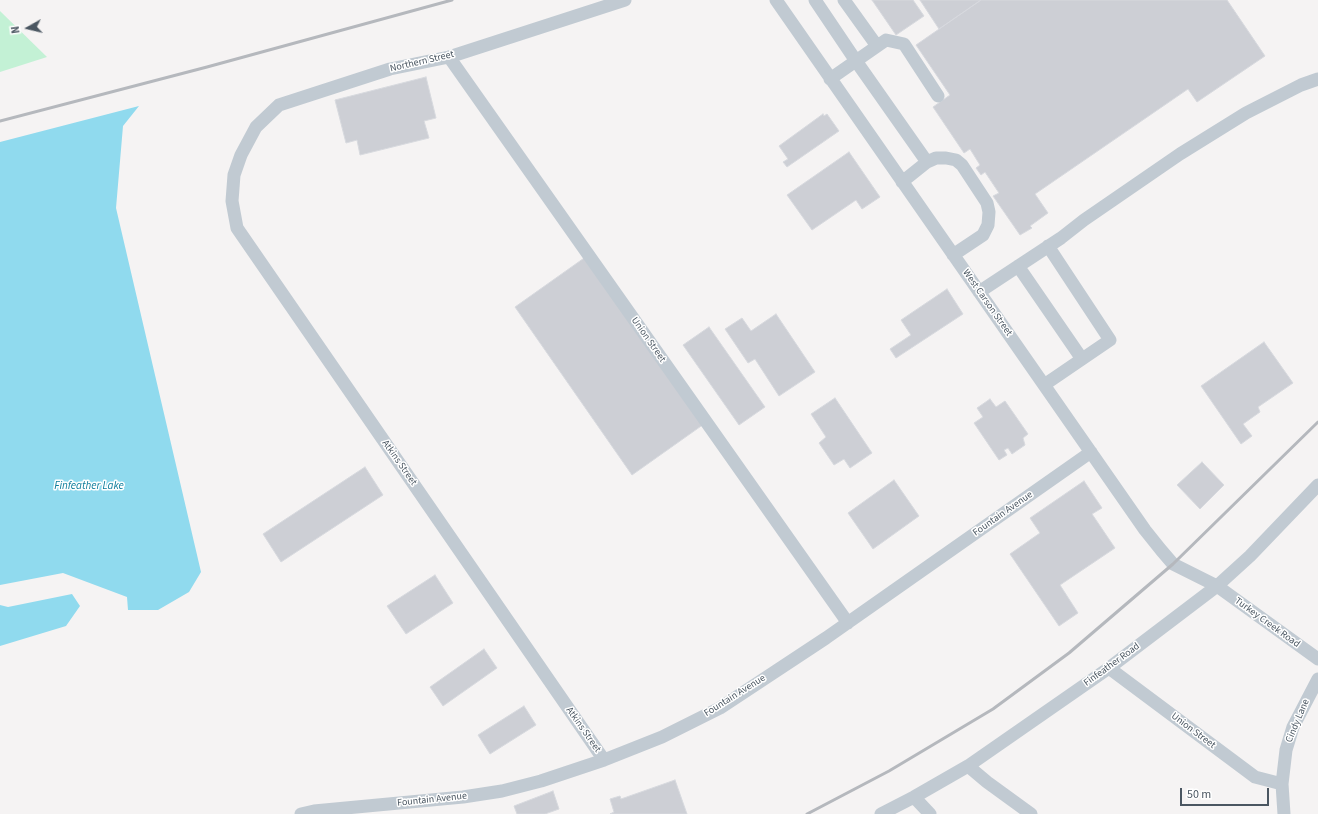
<!DOCTYPE html>
<html>
<head>
<meta charset="utf-8">
<style>
  body { margin:0 }
  #map { position:relative; width:1318px; height:814px; overflow:hidden; background:#f5f3f3; font-family:"Source Sans 3",sans-serif }
  canvas { display:block }
  .north { position:absolute; left:8px; top:8px; width:40px; height:40px; -webkit-text-stroke:3px #fff; paint-order:stroke; rotate:262deg; font-size:11px; font-weight:700; line-height:16px; text-align:center; color:#4a5661 }
  .north::after { content:''; display:block; margin:auto; width:14px; height:18px; background:#4a5661; clip-path:polygon(50% 0,100% 100%,50% 72%,0 100%) }
  .scale { position:absolute; left:1180px; top:788px; width:89px; height:18px; box-sizing:border-box; border:2px solid #4a5661; border-top:0; padding-left:5px; font-size:12px; line-height:14px; white-space:nowrap; color:#4a5661; -webkit-text-stroke:3px #fff; paint-order:stroke }
</style>
</head>
<body>
<div id="map">
<canvas width="1318" height="814"></canvas>
<div class="north">N</div>
<div class="scale">50 m</div>
</div>
<script>
const ctx = document.querySelector('canvas').getContext('2d');
ctx.lineJoin = 'round';
function paint(path, color) { ctx.fillStyle = color; ctx.fill(path, 'evenodd'); }
const poly = rows => new Path2D(rows.map(r => 'M' + r).join(''));
function strokePath(path, color, width, dash) { ctx.strokeStyle = color; ctx.lineWidth = width; ctx.lineCap = dash ? 'butt' : 'round'; ctx.setLineDash(dash || []); ctx.stroke(path); }
function drawText(font, color, halo, rows, align = 'center') {
  ctx.font = font + ' "Source Sans 3",sans-serif'; ctx.lineWidth = 3; ctx.setLineDash([]); ctx.textBaseline = 'middle'; ctx.strokeStyle = halo; ctx.fillStyle = color; for (const [text, x, y, turn = 0] of rows) {
    ctx.save(); ctx.translate(x, y); ctx.rotate((+turn || 0) * Math.PI / 180); ctx.textAlign = isNaN(turn) ? turn : align; if (halo) ctx.strokeText(text, 0, 0); ctx.fillText(text, 0, 0); ctx.restore();
  }
}
paint(poly([
  [0,11,47,57,0,72]
]), '#c3f1d5');
paint(poly([
  [139,106,123,126,116,208,201,572,189,592,158,610,128,610,127,597,63,573,0,585,0,142],
  [72,594,80,606,66,626,0,646,0,605,8,607]
]), '#90daee');
const building = poly([
  [872,0,913,0,924,16,896,35,872,0],
  [920,0,981,0,939,29,920,0],
  [981,0,1227,0,1265,56,1197,102,1188,89,1035,194,1048,213,1030,226,1032,228,1020,235,993,196,999,193,985,172,981,175,976,168,980,165,970,149,964,153,933,107,950,95,916,45,981,0],
  [426,77,436,118,424,121,429,138,360,155,357,140,346,143,335,100,426,77],
  [823,114,824,116,827,114,839,131,787,167,783,162,788,159,779,146,823,114],
  [849,152,880,197,862,209,856,200,812,230,787,195,849,152],
  [587,256,704,424,632,475,515,307,587,256],
  [947,289,963,314,896,358,890,349,911,335,901,320,947,289],
  [776,314,815,372,779,396,755,359,748,363,725,329,742,318,751,331,776,314],
  [709,327,765,407,739,425,683,345,709,327],
  [1264,342,1293,383,1258,407,1260,412,1243,424,1252,436,1241,444,1201,386,1264,342],
  [835,398,872,453,850,468,844,459,834,465,819,443,826,437,811,414,835,398],
  [990,399,996,407,1005,401,1028,434,1023,438,1025,445,1012,454,1008,448,1004,450,1007,455,999,460,974,423,983,417,977,408,990,399],
  [1202,462,1224,485,1200,509,1177,485,1202,462],
  [365,467,383,495,281,562,263,534,365,467],
  [894,480,919,516,873,549,848,513,894,480],
  [1084,481,1102,508,1092,514,1115,548,1060,585,1078,613,1059,626,1010,554,1040,533,1030,518,1084,481],
  [435,575,453,603,406,634,387,606,435,575],
  [484,649,497,668,443,706,430,687,484,649],
  [524,706,536,725,490,754,478,735,524,706],
  [675,780,687,814,610,814,614,812,610,799,620,796,621,799,675,780],
  [553,791,559,809,545,814,517,814,514,806,553,791]
]);
paint(building, '#cdcfd5');
strokePath(building, '#d7d9de', 1);
strokePath(poly([
  [776,0,1145,530,1161,550,1173,564,1217,586,1318,659],
  [815,0,856,61,927,162],
  [844,0,877,46],
  [449,57,848,623],
  [830,79,886,40,904,44,938,96],
  [902,182,927,162,936,158,946,158,956,160,962,165,987,203,989,212,988,225,983,235,953,255],
  [1018,266,1082,359],
  [979,292,1061,238,1084,220,1180,154,1246,113,1301,85,1318,79],
  [1044,385,1110,340,1048,246],
  [1109,668,1255,777,1282,784],
  [604,760,237,228,232,201,234,175,241,155,256,127,279,105,390,69,449,57,625,0],
  [968,766,987,782,1031,814],
  [914,797,930,814],
  [301,814,314,811,463,797,502,791,541,781,604,760,662,737,720,708,826,638,1091,452],
  [881,814,914,797,968,766,1109,668,1217,586,1250,556,1318,485],
  [1284,814,1282,784,1286,750,1293,727,1318,679]
]), '#c1cad2', 13);
strokePath(poly([
  [0,121,207,67,452,0],
  [807,814,889,771,993,709,1069,653,1173,564,1318,422]
]), '#b5b8bd', 3);
drawText('10px', '#4a5661', '#fff', [
  ["Northern Street",422,62,-13],
  ["West Carson Street",987,303,55],
  ["Union Street",648,340,55],
  ["Atkins Street",399,463,55],
  ["Fountain Avenue",1003,514,-35],
  ["Turkey Creek Road",1267,623,36],
  ["Finfeather Road",1112,665,-36],
  ["Fountain Avenue",735,696,-32],
  ["Cindy Lane",1298,721,-67],
  ["Atkins Street",583,730,55],
  ["Union Street",1193,731,37],
  ["Fountain Avenue",432,800,-6]
]);
drawText('italic 11px', '#0c7c9b', '#fff', [
  ["Finfeather Lake",89,487]
]);
</script>
</body>
</html>
